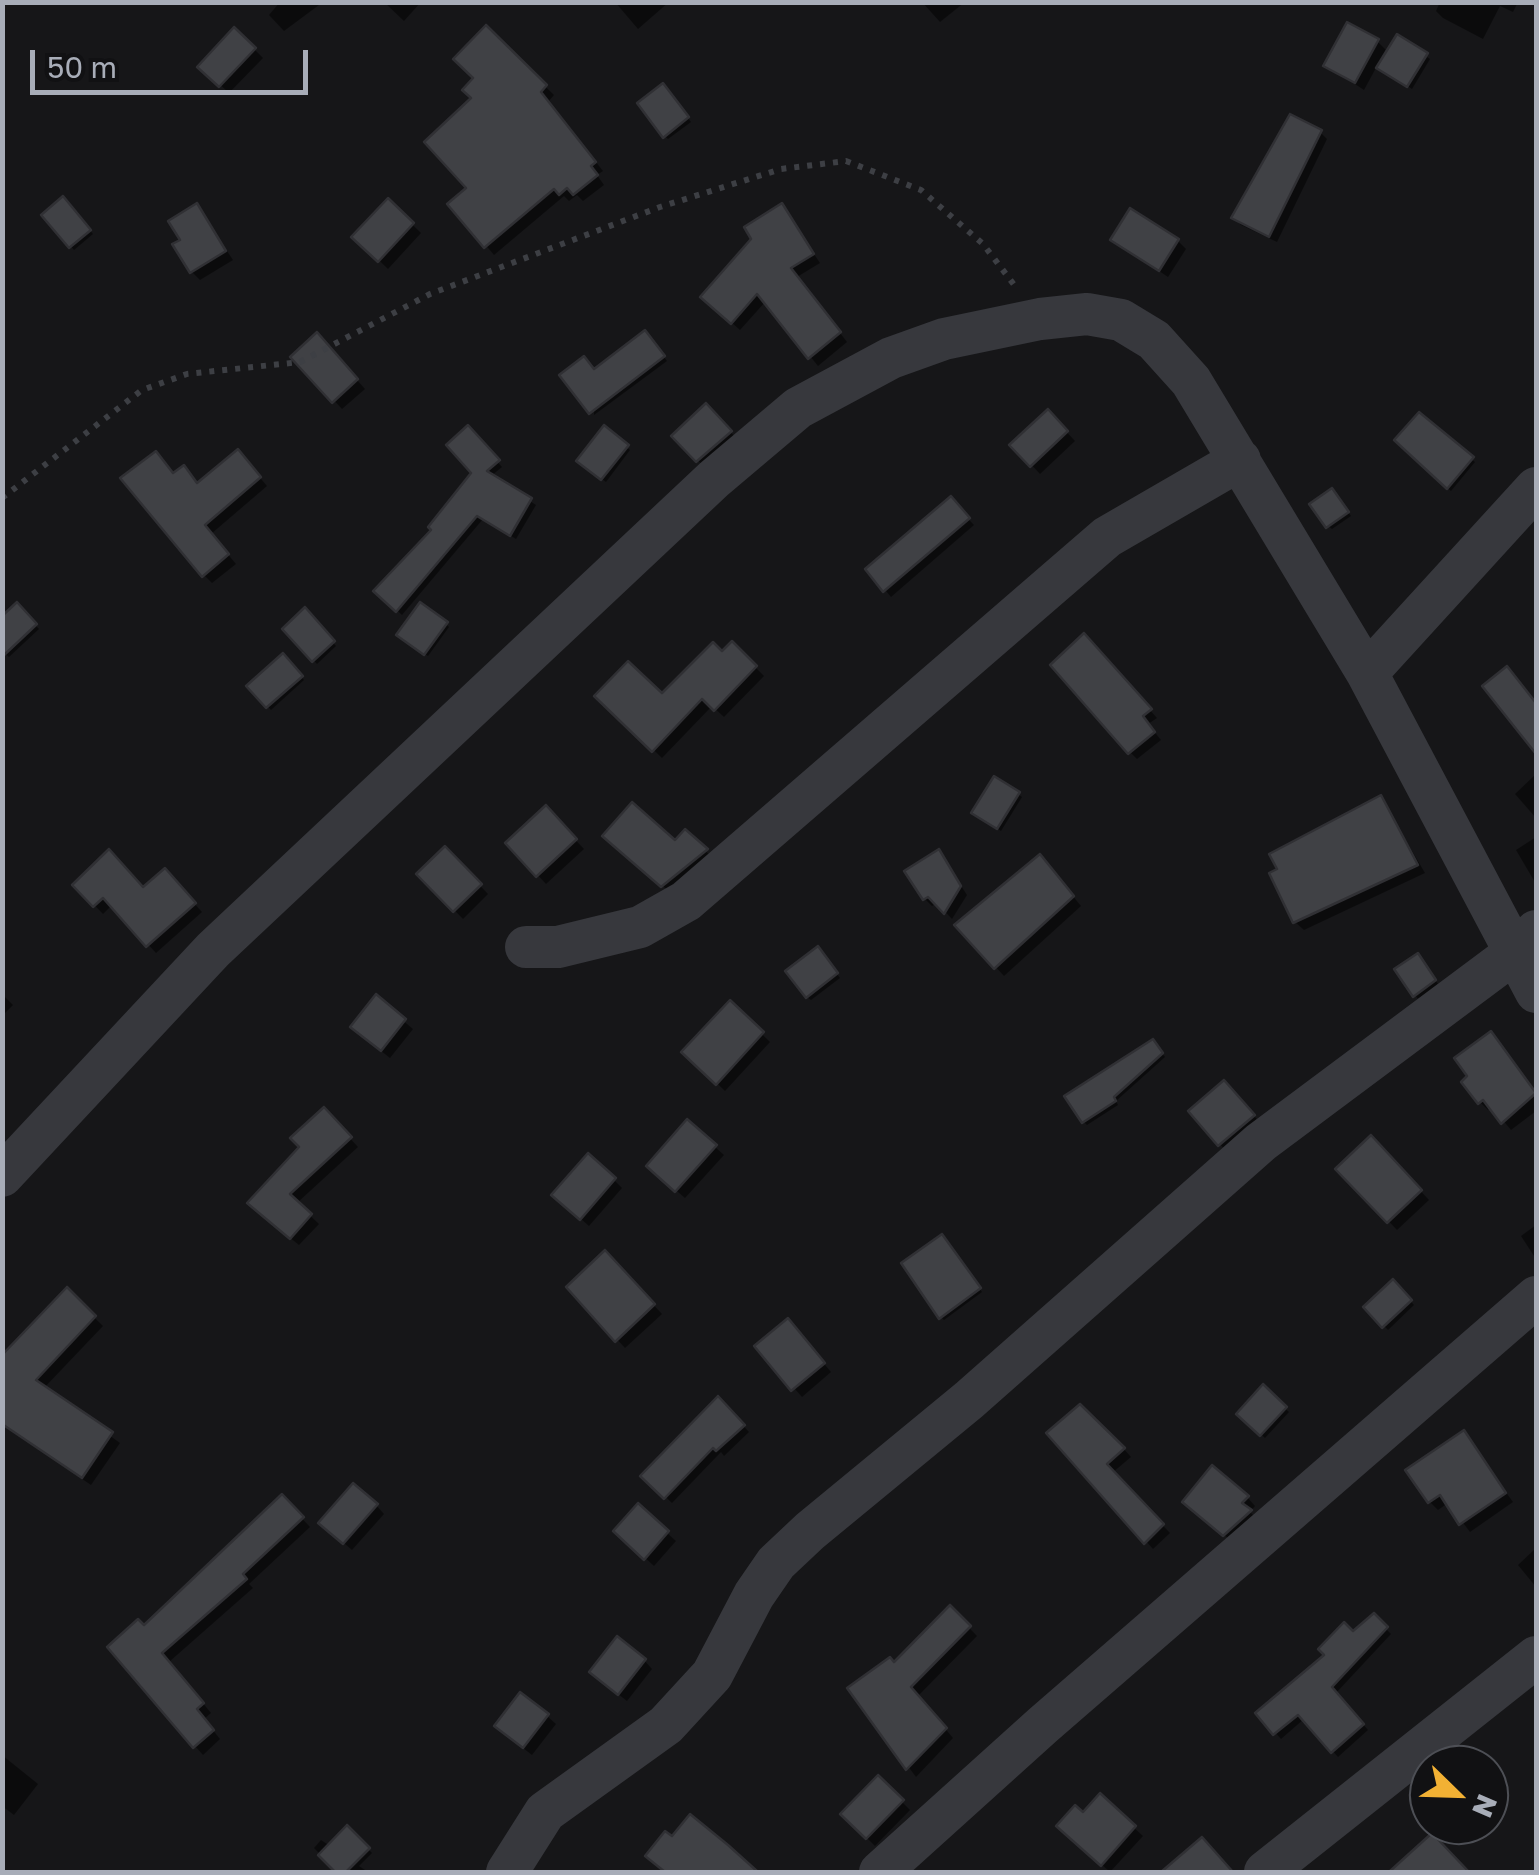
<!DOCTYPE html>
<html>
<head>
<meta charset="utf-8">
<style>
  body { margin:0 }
  #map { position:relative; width:1539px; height:1875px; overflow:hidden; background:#161618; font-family:"Golos Text",sans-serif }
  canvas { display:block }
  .frame { position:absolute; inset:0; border:5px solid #a8adb8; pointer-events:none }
  .north { position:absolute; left:1409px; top:1745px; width:100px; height:100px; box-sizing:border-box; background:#111113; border:2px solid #4d4f55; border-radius:50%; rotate:113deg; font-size:28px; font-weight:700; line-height:40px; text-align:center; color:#a8adb8 }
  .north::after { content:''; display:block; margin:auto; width:35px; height:45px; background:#f2b134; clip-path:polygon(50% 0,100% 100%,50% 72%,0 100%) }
  .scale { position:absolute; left:30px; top:50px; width:278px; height:45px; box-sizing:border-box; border:5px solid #a8adb8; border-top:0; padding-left:12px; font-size:30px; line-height:35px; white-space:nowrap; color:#a8adb8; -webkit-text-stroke:8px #111113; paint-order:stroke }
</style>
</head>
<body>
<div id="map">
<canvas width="1539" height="1875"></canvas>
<div class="frame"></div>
<div class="north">N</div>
<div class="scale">50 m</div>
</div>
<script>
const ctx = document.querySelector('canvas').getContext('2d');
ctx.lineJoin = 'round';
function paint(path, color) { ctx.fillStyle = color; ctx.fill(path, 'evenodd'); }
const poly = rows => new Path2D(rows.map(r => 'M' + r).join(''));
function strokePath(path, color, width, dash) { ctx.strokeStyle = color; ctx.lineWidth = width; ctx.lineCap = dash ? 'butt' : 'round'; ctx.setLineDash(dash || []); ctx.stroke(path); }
paint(poly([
  [280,2,323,2,284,31,269,15],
  [384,2,421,2,404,21],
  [615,2,669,2,638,29],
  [922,2,965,2,940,22],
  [1440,2,1518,2,1513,12,1500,6,1483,39,1443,18,1436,11],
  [486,29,554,95,548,102,603,171,597,175,604,185,583,201,577,195,569,201,564,196,494,255,451,204,470,188,477,78],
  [235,30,263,58,229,93,200,66],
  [1398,38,1430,59,1412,89,1377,66,1364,90,1326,65,1378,42,1389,53],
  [666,90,691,122,668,139,665,136],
  [1320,132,1327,139,1277,242,1241,225,1234,218,1255,174,1260,176],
  [63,199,93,234,74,250,44,215],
  [388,201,421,233,388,269,355,237],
  [197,206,233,260,200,280,192,272,183,240],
  [782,206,820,263,797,277,847,342,818,366,766,301,740,330,712,305],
  [1113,240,1178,241,1186,249,1168,277],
  [648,337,667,361,594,415,594,372],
  [325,344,365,389,342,409,294,357],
  [706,406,739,441,706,469,675,436],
  [1048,412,1075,441,1040,474,1013,445],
  [1419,416,1475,462,1451,491,1425,468],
  [468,429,502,467,491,476,536,505,516,539,483,519,402,615,377,591,434,530,474,473],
  [604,429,630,450,606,482,579,461],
  [246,461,267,486,211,534,236,564,212,583,204,575,174,476,198,485],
  [1335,494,1351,516,1332,529,1328,526],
  [950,500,974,525,891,597,868,569],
  [17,606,39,629,9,657,2,651],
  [305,611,336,646,317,664,285,629],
  [446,624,449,627,428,656,403,638],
  [732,644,764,676,724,717,712,706,662,758,598,696,662,697],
  [1091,644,1157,718,1148,724,1161,740,1137,759,1130,752],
  [283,656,304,680,271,710,249,686],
  [1536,774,1536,818,1515,794],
  [1018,794,1022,797,1001,831,978,816],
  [1381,798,1425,873,1304,930,1295,922],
  [546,809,584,849,546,884,508,843],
  [685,832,714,859,671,893,614,844,676,844],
  [1536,837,1536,884,1516,850],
  [445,849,488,894,463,919,419,874],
  [939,852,967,895,952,919,937,903,932,906,925,899,907,871],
  [1048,866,1081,906,1004,976,957,925],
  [173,880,202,912,156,953,112,905,103,914,75,885,143,890],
  [821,953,840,978,811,1000,807,997],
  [1421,960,1438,984,1418,999,1398,970],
  [2,994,13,1005,2,1016],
  [376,998,413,1029,390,1058,361,1035],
  [730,1003,770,1042,725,1091,685,1052],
  [1499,1042,1536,1094,1536,1111,1511,1130,1492,1107,1488,1110,1480,1102],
  [1156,1046,1165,1057,1116,1101,1118,1105,1087,1125,1084,1122],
  [1232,1091,1262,1125,1228,1153,1191,1112],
  [324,1110,358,1147,297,1203,319,1224,299,1245,258,1212],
  [687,1122,724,1155,685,1198,657,1174],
  [1371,1138,1429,1200,1397,1230,1339,1169],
  [614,1180,622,1188,589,1226,563,1203],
  [1536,1225,1536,1259,1521,1236],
  [945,1241,982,1292,944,1320,941,1317],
  [605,1253,662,1314,625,1348,569,1287],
  [1393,1282,1414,1305,1388,1330,1366,1307],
  [67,1291,103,1326,44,1388,120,1443,91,1485,9,1429],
  [796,1330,831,1372,802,1397,757,1346],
  [1263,1388,1289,1412,1265,1438,1240,1414],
  [718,1399,749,1432,724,1456,721,1452,672,1503,644,1476],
  [1096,1418,1131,1457,1112,1473,1170,1533,1153,1549,1050,1434],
  [1463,1433,1513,1502,1470,1532,1448,1503,1438,1510,1429,1501],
  [282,1497,310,1527,249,1584,253,1588,169,1662,211,1713,204,1719,220,1739,203,1755,195,1746,144,1629],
  [1247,1497,1255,1506,1250,1512,1258,1520,1233,1542,1193,1510],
  [376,1505,384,1514,352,1550,330,1531],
  [638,1507,676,1541,654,1566,616,1531],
  [1536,1548,1536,1587,1518,1565],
  [950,1608,977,1636,918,1696,953,1738,916,1777,850,1689,894,1665],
  [1374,1617,1391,1634,1336,1693,1368,1730,1338,1757,1304,1719,1281,1739,1259,1714],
  [644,1660,652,1669,627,1701,600,1680],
  [547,1716,556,1724,532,1755,505,1734],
  [2,1755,38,1784,14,1815,2,1806],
  [878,1778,910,1810,875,1846,843,1814],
  [1100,1797,1143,1836,1110,1872,1067,1834],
  [347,1828,372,1853,359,1866,368,1872,338,1872,314,1848,321,1840,330,1846]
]), '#0007');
const building = poly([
  [1347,22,1379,39,1355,83,1323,66,1347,22],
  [486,25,547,85,541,92,596,162,591,166,598,175,573,195,567,188,559,195,554,189,484,248,447,204,466,188,424,142,471,98,462,90,473,78,453,59,486,25],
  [234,27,256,48,219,87,197,67,234,27],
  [1397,34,1428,53,1407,87,1376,68,1397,34],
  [663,83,689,117,663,138,637,103,663,83],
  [1290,114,1322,130,1269,237,1231,218,1290,114],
  [63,196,91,230,69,248,41,215,63,196],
  [388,198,414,223,378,262,351,237,388,198],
  [197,203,226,251,190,273,172,244,180,240,168,221,197,203],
  [782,203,814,254,791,268,841,332,808,359,757,294,731,324,700,297,751,239,744,227,782,203],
  [1130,208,1179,239,1159,271,1110,240,1130,208],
  [645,330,665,356,589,414,559,375,584,356,594,369,645,330],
  [317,332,358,379,332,403,290,357,317,332],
  [706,403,732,431,696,462,671,436,706,403],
  [1048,409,1068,431,1030,467,1009,445,1048,409],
  [1419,412,1474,457,1447,489,1394,440,1419,412],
  [468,425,500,460,487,471,532,498,510,536,477,516,396,612,373,591,431,530,428,527,471,473,446,445,468,425],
  [604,425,629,445,601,480,576,461,604,425],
  [238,449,261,477,205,525,229,554,202,577,120,478,156,451,173,473,184,465,197,483,238,449],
  [1332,488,1349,512,1326,528,1309,504,1332,488],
  [951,496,970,518,883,592,865,569,951,496],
  [17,602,37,624,2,657,2,616,17,602],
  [420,602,448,622,424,655,396,635,420,602],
  [305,607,335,641,312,662,282,629,305,607],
  [1084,633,1152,709,1143,716,1155,732,1128,754,1050,665,1084,633],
  [732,641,757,666,714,711,702,699,652,752,594,696,628,661,662,693,713,642,722,651,732,641],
  [283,653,303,676,266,708,246,686,283,653],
  [1507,666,1536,703,1536,754,1482,686,1507,666],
  [994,776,1020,792,997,829,971,813,994,776],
  [1381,795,1418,865,1293,923,1269,873,1277,869,1269,854,1381,795],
  [632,802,675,840,685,829,708,849,661,887,602,836,632,802],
  [546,805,577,839,536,877,505,843,546,805],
  [445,846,482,884,453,912,416,874,445,846],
  [109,849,143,887,165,868,196,903,146,947,103,898,93,907,72,885,109,849],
  [939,849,961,886,944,914,928,897,923,900,904,871,939,849],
  [1040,854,1074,896,994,969,954,925,1040,854],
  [818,946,838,973,806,998,785,971,818,946],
  [1418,953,1436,980,1413,997,1394,969,1418,953],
  [376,994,406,1019,381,1051,350,1027,376,994],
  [730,1000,764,1032,716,1085,681,1052,730,1000],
  [1491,1031,1536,1093,1501,1124,1483,1100,1478,1104,1461,1082,1467,1076,1454,1058,1491,1031],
  [1153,1039,1163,1053,1114,1097,1116,1101,1082,1123,1064,1096,1153,1039],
  [1224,1080,1255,1115,1218,1146,1188,1111,1224,1080],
  [324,1107,352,1137,290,1194,312,1214,290,1239,247,1203,299,1147,290,1138,324,1107],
  [687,1119,717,1145,675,1192,646,1166,687,1119],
  [1371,1135,1422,1190,1387,1223,1335,1169,1371,1135],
  [588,1153,616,1178,580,1220,551,1195,588,1153],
  [942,1234,981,1288,939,1319,901,1263,942,1234],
  [605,1250,655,1304,615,1342,566,1287,605,1250],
  [1393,1279,1412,1300,1382,1328,1363,1307,1393,1279],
  [67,1287,96,1316,36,1380,113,1432,82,1478,2,1424,2,1355,67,1287],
  [788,1318,825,1363,791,1391,754,1346,788,1318],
  [1263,1384,1287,1407,1260,1436,1236,1414,1263,1384],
  [718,1396,745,1425,716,1451,713,1448,664,1499,640,1476,718,1396],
  [1080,1404,1125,1448,1107,1464,1164,1524,1144,1544,1046,1433,1080,1404],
  [1464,1430,1506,1493,1459,1525,1440,1495,1428,1503,1405,1470,1464,1430],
  [1212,1465,1249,1496,1242,1503,1252,1510,1223,1536,1182,1502,1212,1465],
  [353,1483,378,1504,343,1544,318,1523,353,1483],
  [282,1494,304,1517,243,1574,247,1579,162,1653,204,1703,197,1709,214,1730,193,1748,107,1647,138,1619,144,1625,282,1494],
  [638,1503,669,1531,644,1560,613,1531,638,1503],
  [950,1605,971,1626,911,1687,947,1728,906,1770,847,1688,890,1657,894,1662,950,1605],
  [1374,1613,1388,1627,1332,1687,1364,1724,1331,1753,1298,1715,1273,1735,1255,1713,1324,1655,1318,1649,1344,1622,1353,1631,1374,1613],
  [617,1636,646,1659,618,1695,589,1672,617,1636],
  [520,1692,549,1714,523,1748,494,1726,520,1692],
  [878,1775,904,1800,866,1839,840,1814,878,1775],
  [1100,1793,1136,1826,1101,1866,1056,1826,1075,1805,1083,1812,1100,1793],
  [690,1814,728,1845,758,1872,665,1872,645,1856,665,1831,672,1836,690,1814],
  [347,1825,370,1848,346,1872,335,1872,318,1855,347,1825],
  [1432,1833,1469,1872,1389,1872,1432,1833],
  [1202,1837,1233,1872,1161,1872,1202,1837]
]);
paint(building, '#404145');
strokePath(building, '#303034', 2.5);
strokePath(poly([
  [2,498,142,390,187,374,300,362,430,294,660,207,781,169,846,161,921,190,983,244,1015,286]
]), '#3d3f44', 6, [5, 8]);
strokePath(poly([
  [1367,673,1536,488],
  [526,947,558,947,640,927,686,901,1107,537,1240,460],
  [2,1176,213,950,714,479,798,408,891,358,944,339,1040,319,1087,314,1121,320,1154,340,1191,381,1367,673,1536,992],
  [507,1872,545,1812,666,1725,712,1675,754,1595,776,1563,810,1531,969,1400,1261,1142,1517,951,1536,931],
  [880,1872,1043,1725,1536,1297],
  [1265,1872,1536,1657]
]), '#37383d', 42);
</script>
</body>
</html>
